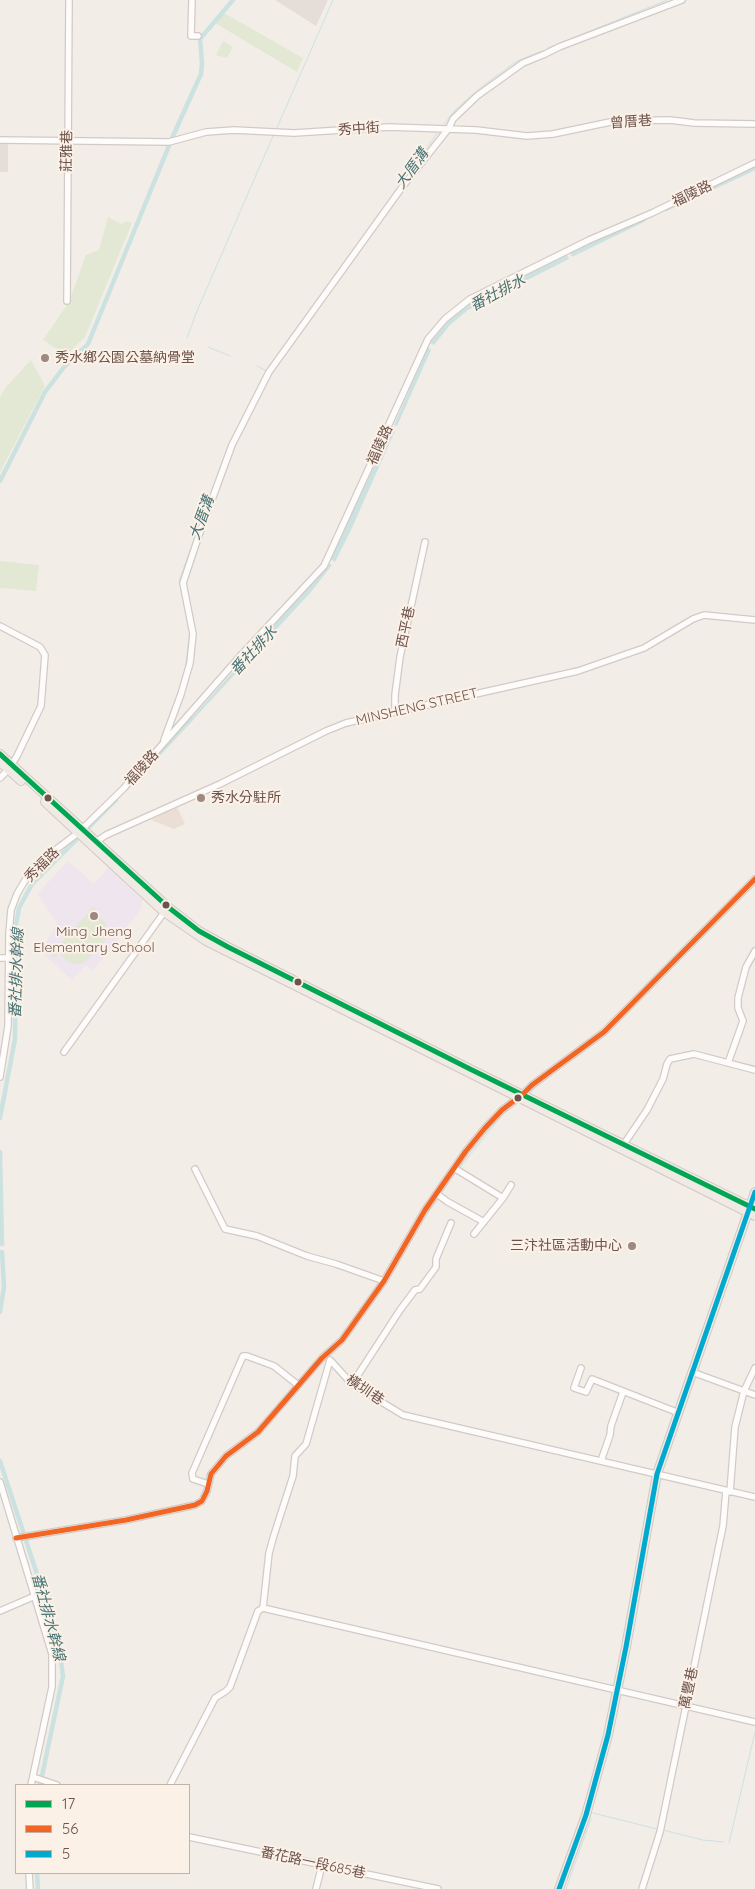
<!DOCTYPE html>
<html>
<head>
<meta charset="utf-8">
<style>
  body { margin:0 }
  #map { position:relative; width:755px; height:1889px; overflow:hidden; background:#f3ede7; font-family:Quicksand,sans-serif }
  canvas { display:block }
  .legend { position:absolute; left:15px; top:1784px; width:175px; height:90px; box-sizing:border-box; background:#fcf1e7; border:1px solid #c2b2a9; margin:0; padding:6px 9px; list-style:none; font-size:15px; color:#6c534c }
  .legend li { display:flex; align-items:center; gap:10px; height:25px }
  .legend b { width:25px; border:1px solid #c2b2a9 }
</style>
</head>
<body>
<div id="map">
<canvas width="755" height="1889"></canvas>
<ul class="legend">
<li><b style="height:6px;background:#00a651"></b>17</li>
<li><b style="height:6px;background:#f26522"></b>56</li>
<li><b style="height:6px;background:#00a9ce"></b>5</li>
</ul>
</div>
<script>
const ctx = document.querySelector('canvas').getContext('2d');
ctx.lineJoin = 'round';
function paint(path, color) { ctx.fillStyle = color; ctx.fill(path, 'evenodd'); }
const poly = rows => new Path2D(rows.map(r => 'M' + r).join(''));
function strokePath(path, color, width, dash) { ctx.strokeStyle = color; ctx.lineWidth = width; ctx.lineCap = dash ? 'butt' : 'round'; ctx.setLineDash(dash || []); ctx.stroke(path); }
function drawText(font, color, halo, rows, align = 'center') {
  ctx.font = font + ' Quicksand,"Noto Sans TC",sans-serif'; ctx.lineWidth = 4; ctx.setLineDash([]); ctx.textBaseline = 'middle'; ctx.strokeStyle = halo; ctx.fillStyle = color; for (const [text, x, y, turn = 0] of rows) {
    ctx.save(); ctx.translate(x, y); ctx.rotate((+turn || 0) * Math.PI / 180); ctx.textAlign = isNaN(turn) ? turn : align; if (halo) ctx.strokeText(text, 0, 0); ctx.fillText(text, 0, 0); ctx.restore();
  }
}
paint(poly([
  [177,807,185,824,174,829,151,820]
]), '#ebdfd5');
paint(poly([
  [275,0,328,0,316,26],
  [0,142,8,142,8,172,0,172]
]), '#e5ddd8');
paint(poly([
  [68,861,94,884,109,867,142,900,141,909,93,971,86,965,72,980,41,952,57,923,37,894]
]), '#eee5ee');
paint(poly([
  [224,13,303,58,297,72,215,23],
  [223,41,233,47,227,58,216,55],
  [108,217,121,224,127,221,132,223,85,337,66,355,43,340,69,302,86,255,99,250],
  [31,360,45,386,0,472,0,397,6,387],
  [0,561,39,565,36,591,0,588],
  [93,907,97,910,92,917,99,917,106,924,106,939,85,962,80,964,70,963,66,960,62,954,62,950,54,958,51,954]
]), '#e2e8d3');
paint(poly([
  [567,255,569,259,468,310,450,325,434,345,430,343,450,319,474,301],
  [428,347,431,350,397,426,394,425],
  [391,430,395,431,351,530,335,562,331,559],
  [329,564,332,565,311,592,188,725,188,722]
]), '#cbe2e1');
strokePath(poly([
  [548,48,667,0],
  [442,127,456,109,484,85,517,61,542,51],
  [276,130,333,0],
  [307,314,438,132],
  [187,338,197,311,273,136],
  [208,347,230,356],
  [257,366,265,370],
  [266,371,303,319],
  [255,393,265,374],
  [179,581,226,453],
  [180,585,186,614],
  [185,671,190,630],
  [159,744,178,694],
  [712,926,755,885],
  [528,1094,550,1076,606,1035,673,966],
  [459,1169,503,1114,519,1102],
  [441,1193,456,1172],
  [417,1228,438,1199],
  [593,1813,657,1829],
  [663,1830,703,1840,724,1842],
  [729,1843,755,1732],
  [566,1889,591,1819]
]), '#cbe2e1', 1);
strokePath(poly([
  [666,209,755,168],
  [573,254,643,220],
  [0,481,45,392,64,367,88,344,173,136,201,74,202,62,200,39,233,0],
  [140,774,191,719],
  [0,1118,15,1039,16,925,19,908,32,884,116,800],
  [0,1152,2,1244],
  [0,1312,4,1287,2,1252],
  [0,1461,49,1611,61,1661,63,1676,42,1776],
  [39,1785,40,1783],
  [37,1873,38,1889]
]), '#cbe2e1', 4.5);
const minor = poly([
  [192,0,191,36,198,36],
  [0,140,169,142,206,132,234,130,294,133,389,127,476,130,527,136,553,134,615,121,670,120,694,123,755,124],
  [67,301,69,0],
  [0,626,40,647,45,655,41,706,17,756,8,770,0,778],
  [395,712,395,695,400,657,425,542],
  [164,740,181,694,190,663,193,634,183,583,199,535,232,445,269,372,403,186,449,128,453,119,477,96,523,63,545,54,559,47,682,0],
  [93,844,106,835,220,784,326,731,346,723,578,671,644,648,693,619,704,615,755,620],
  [0,958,9,958],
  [64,1052,165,911],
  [728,1063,743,1021,738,1008,738,998,746,967,755,951],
  [0,1077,8,1026,9,933,11,910,17,894,27,877,50,854,78,833,124,788,242,654,324,566,428,339,445,319,470,299,589,240,652,213,755,163],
  [624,1144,647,1110,663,1079,667,1064,670,1059,694,1054,755,1070],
  [454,1168,503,1198],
  [195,1169,225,1229,257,1236,307,1256,336,1264,384,1281],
  [437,1194,448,1202,484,1222],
  [474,1234,503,1198,511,1185],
  [581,1368,574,1388,586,1392,592,1379,679,1413],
  [692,1372,744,1391,755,1368],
  [352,1384,400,1310,415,1290,420,1289,436,1267,436,1259,451,1223],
  [601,1461,610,1435,611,1426,623,1392],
  [0,1482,52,1654,52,1687,31,1785],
  [208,1484,193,1479,192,1473,243,1356,247,1356,274,1366,298,1385],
  [730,1492,735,1427,744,1391,755,1395],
  [16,1538,126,1520,195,1505,202,1501,207,1491,211,1474,226,1456,258,1432,322,1358,342,1340,384,1281,425,1210,466,1151,485,1128,502,1110,523,1094,532,1085,604,1032,755,879],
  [263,1608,755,1722],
  [0,1611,35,1596],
  [33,1777,57,1785],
  [170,1785,215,1698,226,1691,230,1687,258,1611,263,1608,269,1553,274,1535,293,1476,295,1456,306,1444,330,1360,352,1384,403,1415,755,1497],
  [189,1837,438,1889],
  [29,1873,30,1889],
  [316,1889,322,1865],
  [642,1889,660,1832,723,1526,726,1491]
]);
const major = poly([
  [0,754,168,907,199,931,228,947,470,1069,755,1209],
  [0,762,21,781],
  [45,802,164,912,206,941,755,1216],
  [559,1889,586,1815,608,1735,626,1647,657,1474,755,1192]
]);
strokePath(minor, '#d2cac6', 8);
strokePath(major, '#d2c9c5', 10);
strokePath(minor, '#fdfcfb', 5.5);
strokePath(major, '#efeae4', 8);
strokePath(poly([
  [0,754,168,907,199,931,228,947,470,1069,755,1209]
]), '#00a651', 5);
strokePath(poly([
  [16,1538,126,1520,195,1505,202,1501,207,1491,211,1474,226,1456,258,1432,322,1358,342,1340,384,1281,425,1210,466,1151,485,1128,502,1110,523,1094,532,1085,604,1032,755,879]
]), '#f26522', 5);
strokePath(poly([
  [559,1889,586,1815,608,1735,626,1647,657,1474,755,1192]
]), '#00a9ce', 5);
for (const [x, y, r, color] of [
  [45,358,5,"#9b8982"],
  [48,798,4.5,"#6c534c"],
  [201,798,5,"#9b8982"],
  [166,905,4.5,"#6c534c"],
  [94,916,5,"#9b8982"],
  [298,982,4.5,"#6c534c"],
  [518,1098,4.5,"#6c534c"],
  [632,1246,5,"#9b8982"]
]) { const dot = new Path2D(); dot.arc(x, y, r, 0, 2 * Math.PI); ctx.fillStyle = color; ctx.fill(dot); strokePath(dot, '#fcf1e7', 2); }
drawText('14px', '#6c534c', '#fcf1e7', [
  ["曾厝巷",631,122,-4],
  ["秀中街",359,129,-4],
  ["莊雅巷",67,151,-89],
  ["福陵路",692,194,-26],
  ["福陵路",380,445,-66],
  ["西平巷",406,627,-78],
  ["MINSHENG STREET",417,707,-13],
  ["福陵路",142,768,-48],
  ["秀福路",42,865,-45],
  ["橫圳巷",365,1390,34],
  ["萬豐巷",689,1688,-78],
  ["番花路一段685巷",313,1863,12]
]);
drawText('14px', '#6c534c', '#fcf1e7', [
  ["秀水鄉公園公墓納骨堂",55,358],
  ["秀水分駐所",211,798],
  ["Ming Jheng",94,932,"center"],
  ["Elementary School",94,948,"center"],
  ["三汴社區活動中心",622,1246,"right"]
], 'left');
drawText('italic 15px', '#477476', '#fcf1e7', [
  ["大厝溝",412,169,-54],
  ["番社排水",498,293,-28],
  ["大厝溝",202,518,-70],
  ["番社排水",254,651,-47],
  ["番社排水幹線",17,973,-88],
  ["番社排水幹線",48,1617,75]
]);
</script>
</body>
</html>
